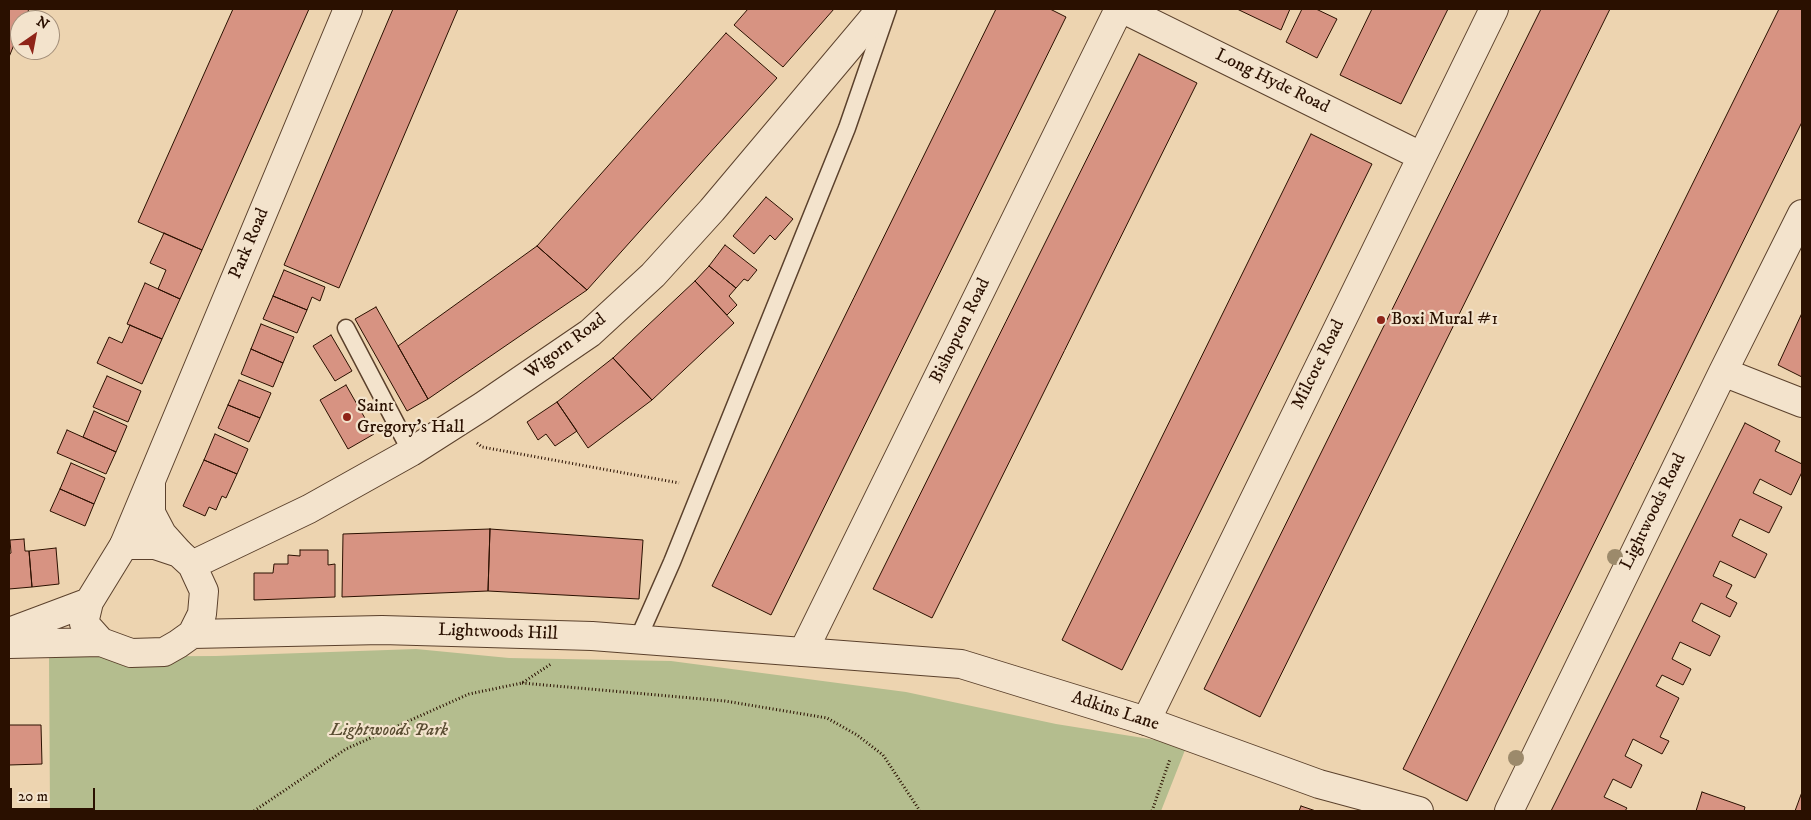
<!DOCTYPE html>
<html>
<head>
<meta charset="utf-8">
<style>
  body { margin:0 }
  #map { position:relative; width:1811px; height:820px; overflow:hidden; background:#edd4b0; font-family:"IM FELL DW Pica",serif }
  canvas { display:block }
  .frame { position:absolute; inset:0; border:10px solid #2a1000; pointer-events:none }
  .north { position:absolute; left:10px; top:10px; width:50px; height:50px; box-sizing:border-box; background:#f3e3cc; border:1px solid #a38f7a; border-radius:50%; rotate:33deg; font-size:14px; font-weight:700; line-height:20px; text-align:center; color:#2a1000 }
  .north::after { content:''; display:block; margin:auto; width:18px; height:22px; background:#8f2418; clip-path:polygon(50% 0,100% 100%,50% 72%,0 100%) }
  .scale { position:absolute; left:10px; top:788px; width:85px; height:22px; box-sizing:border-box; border:2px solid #2a1000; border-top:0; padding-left:6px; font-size:15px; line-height:18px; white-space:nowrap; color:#2a1000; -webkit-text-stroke:4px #f3e3cc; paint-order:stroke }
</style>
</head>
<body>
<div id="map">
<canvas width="1811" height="820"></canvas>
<div class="frame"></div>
<div class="north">N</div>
<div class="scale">20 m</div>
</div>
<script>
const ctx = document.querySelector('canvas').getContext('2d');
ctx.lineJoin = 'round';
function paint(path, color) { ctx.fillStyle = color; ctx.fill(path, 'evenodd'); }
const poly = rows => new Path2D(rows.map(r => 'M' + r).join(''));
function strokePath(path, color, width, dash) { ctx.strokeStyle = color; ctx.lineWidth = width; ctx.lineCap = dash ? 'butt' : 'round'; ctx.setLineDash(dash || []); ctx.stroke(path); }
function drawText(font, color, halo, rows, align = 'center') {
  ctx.font = font + ' "IM FELL DW Pica",serif'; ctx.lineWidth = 4.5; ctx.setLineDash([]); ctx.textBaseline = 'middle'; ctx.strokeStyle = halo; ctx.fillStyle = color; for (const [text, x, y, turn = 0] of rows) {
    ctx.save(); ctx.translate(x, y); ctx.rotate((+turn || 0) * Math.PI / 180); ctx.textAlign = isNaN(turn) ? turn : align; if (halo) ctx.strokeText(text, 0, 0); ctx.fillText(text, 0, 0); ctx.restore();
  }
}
paint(poly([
  [416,649,509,658,671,661,906,692,1056,724,1187,745,1161,811,50,811,49,657,216,656]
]), '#b4bd8e');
const building = poly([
  [9,9,29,9,24,20,20,20,20,30,9,57,9,9],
  [233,9,309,9,202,250,138,222,233,9],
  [393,9,458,9,339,288,284,265,393,9],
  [748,9,834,9,783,67,734,25,748,9],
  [996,9,1050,9,1066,17,771,615,712,586,996,9],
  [1237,9,1290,9,1281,30,1237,9],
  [1302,9,1316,9,1337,19,1317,58,1286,42,1302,9],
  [1372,9,1448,9,1401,104,1340,75,1372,9],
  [1541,9,1610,9,1260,717,1204,689,1541,9],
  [1779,9,1802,9,1802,122,1467,801,1403,769,1779,9],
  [726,33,777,78,587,290,537,246,726,33],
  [1139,54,1197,83,932,618,873,589,1139,54],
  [1311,134,1372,164,1122,670,1062,640,1311,134],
  [766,197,793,219,775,240,770,235,754,254,733,236,766,197],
  [164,233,202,250,180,299,158,289,166,270,150,263,164,233],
  [725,245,757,270,748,281,744,279,736,288,709,266,725,245],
  [537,246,587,290,428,399,398,346,537,246],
  [709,266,736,288,729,296,737,305,727,315,695,281,709,266],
  [284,270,325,287,320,301,312,297,307,310,273,296,284,270],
  [695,281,734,323,652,400,613,358,695,281],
  [145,283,180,299,162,339,127,324,145,283],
  [273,296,307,310,297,333,263,319,273,296],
  [376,307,428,399,407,411,355,319,376,307],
  [1802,313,1802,377,1778,365,1802,313],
  [261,324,294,337,283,363,251,349,261,324],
  [130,325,162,339,142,384,97,363,109,337,122,343,130,325],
  [331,335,352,371,335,381,313,346,331,335],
  [251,349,283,363,273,387,241,374,251,349],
  [613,358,652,400,588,448,557,402,613,358],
  [107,376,141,391,128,422,93,407,107,376],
  [239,380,271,393,260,418,228,405,239,380],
  [346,385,374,434,348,449,320,400,346,385],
  [557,402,577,431,555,446,546,434,538,440,527,422,557,402],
  [228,405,260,418,249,442,218,428,228,405],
  [94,411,127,426,116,452,83,437,94,411],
  [1745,423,1780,441,1775,451,1802,464,1802,472,1791,495,1760,479,1753,493,1782,507,1769,533,1740,519,1732,536,1767,554,1755,578,1720,561,1713,576,1732,585,1726,597,1737,603,1730,617,1701,603,1692,621,1720,636,1710,656,1680,642,1672,659,1691,669,1683,685,1662,675,1656,686,1679,698,1660,737,1669,741,1662,754,1633,739,1625,756,1642,765,1631,788,1613,779,1604,797,1627,808,1625,811,1551,811,1745,423],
  [67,430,116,452,106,474,57,453,67,430],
  [215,434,248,449,237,474,204,460,215,434],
  [204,460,237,474,226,498,222,496,216,510,209,507,205,516,183,506,204,460],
  [71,463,105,478,94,504,60,489,71,463],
  [60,489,94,504,85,526,50,511,60,489],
  [490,529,488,591,342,597,343,534,490,529],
  [490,529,643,540,639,599,488,591,490,529],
  [24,539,25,551,29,551,32,587,9,589,9,554,11,553,10,540,24,539],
  [56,548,59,584,32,587,29,551,56,548],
  [300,550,328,550,328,565,335,564,335,597,254,600,254,573,273,573,274,564,288,564,288,555,300,556,300,550],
  [9,725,41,725,42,764,9,765,9,725],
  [1702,792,1745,807,1744,811,1696,811,1702,792],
  [1802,792,1802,811,1795,811,1802,792],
  [1301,806,1316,811,1299,811,1301,806]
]);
paint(building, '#d79382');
strokePath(building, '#2a1000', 1);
const service = poly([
  [346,328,411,452],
  [638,639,672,562,847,128,888,9]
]);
const minor = poly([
  [1123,9,1421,156],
  [1723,372,1802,403],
  [151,484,151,513,162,534,179,553],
  [124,545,348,9],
  [803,652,1119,9],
  [1146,721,1494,9],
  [1509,811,1723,372,1802,214]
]);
const tertiary = poly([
  [124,545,155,545,179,553,192,565,204,591,202,614,192,634,178,644,164,652,131,653,101,642,84,623,89,602,124,545],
  [192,565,309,509,411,452,483,406,590,333,653,275,712,210,881,9],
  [9,632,89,602],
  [192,634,382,630,592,636,961,664,1146,721,1319,784,1419,811],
  [9,644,101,642]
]);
strokePath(service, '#5b412c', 19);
strokePath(minor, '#5b412c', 30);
strokePath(tertiary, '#5b412c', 30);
strokePath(poly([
  [477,443,482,447,679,483],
  [522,683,725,701,827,718,857,735,883,755,920,811],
  [254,811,346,749,469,694,522,683,551,664],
  [1152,811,1170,759]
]), '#2a1000', 3, [1, 2.5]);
strokePath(service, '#f3e3cc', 16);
strokePath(minor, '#f3e3cc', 28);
strokePath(tertiary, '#f3e3cc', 28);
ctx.fillStyle = '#9c8a6b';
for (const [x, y] of [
  [1615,557],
  [1516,758]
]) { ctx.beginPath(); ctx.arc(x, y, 8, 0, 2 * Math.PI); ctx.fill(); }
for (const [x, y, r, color] of [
  [1381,320,5,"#8f2418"],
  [347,417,5,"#8f2418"]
]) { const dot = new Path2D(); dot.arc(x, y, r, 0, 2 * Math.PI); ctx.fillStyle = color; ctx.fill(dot); strokePath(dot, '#f3e3cc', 2); }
drawText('18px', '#2a1000', '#f3e3cc', [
  ["Long Hyde Road",1272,82,26],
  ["Park Road",250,244,-67],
  ["Bishopton Road",961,331,-64],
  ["Wigorn Road",566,347,-37],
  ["Milcote Road",1319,365,-64],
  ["Lightwoods Road",1654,512,-64],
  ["Lightwoods Hill",498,633,2],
  ["Adkins Lane",1115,712,18]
]);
drawText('18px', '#2a1000', '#f3e3cc', [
  ["Boxi Mural #1",1391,320],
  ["Saint",357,407],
  ["Gregory's Hall",357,428]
], 'left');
drawText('italic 18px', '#5a4d32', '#f3e3cc', [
  ["Lightwoods Park",389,731]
]);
</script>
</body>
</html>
